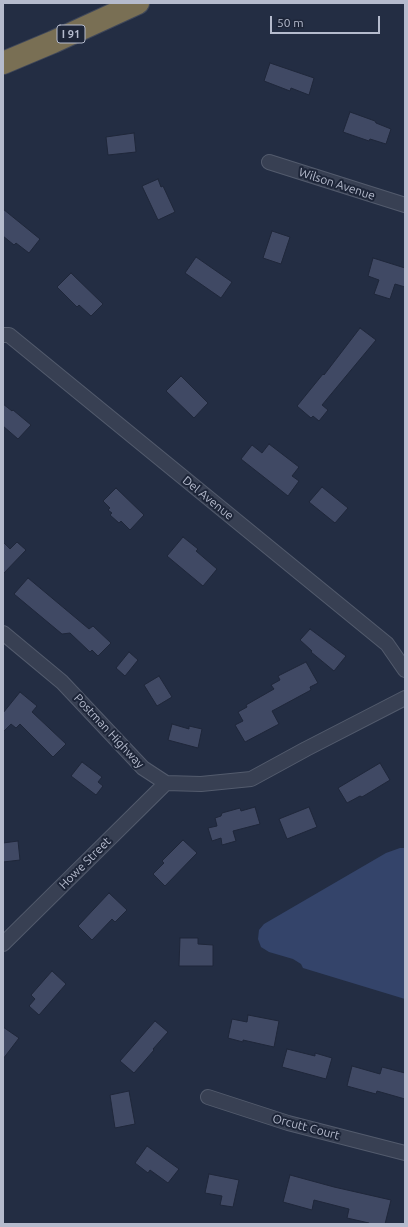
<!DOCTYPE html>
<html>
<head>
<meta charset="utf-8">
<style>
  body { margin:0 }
  #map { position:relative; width:408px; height:1227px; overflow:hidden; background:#232d43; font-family:Ubuntu,sans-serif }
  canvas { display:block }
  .frame { position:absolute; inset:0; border:4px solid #b5bbcd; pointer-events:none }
  .scale { position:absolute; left:270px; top:16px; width:110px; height:18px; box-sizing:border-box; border:2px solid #b5bbcd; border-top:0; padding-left:5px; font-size:12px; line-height:14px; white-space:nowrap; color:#b5bbcd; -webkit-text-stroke:3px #1d2538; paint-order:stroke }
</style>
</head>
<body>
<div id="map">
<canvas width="408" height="1227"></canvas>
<div class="frame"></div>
<div class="scale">50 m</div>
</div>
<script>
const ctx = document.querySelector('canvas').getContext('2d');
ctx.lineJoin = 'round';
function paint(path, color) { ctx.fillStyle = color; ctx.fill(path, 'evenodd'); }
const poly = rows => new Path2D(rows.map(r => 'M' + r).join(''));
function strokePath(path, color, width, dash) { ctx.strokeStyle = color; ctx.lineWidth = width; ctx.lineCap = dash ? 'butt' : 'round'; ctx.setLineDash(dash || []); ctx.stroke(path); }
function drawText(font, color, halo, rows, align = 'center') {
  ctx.font = font + ' Ubuntu,sans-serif'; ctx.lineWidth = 4; ctx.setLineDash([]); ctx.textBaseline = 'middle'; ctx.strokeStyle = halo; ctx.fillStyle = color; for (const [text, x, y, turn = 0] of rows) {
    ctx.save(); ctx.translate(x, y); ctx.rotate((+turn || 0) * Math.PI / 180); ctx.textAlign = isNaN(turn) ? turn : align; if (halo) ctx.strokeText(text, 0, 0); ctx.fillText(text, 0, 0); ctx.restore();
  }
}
paint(poly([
  [400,848,405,848,405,999,303,968,301,964,293,959,269,952,261,947,258,939,259,930,264,924,386,853]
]), '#34446a');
const building = poly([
  [270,63,314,78,309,95,291,88,290,91,264,81,270,63],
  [350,112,375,121,376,123,391,129,386,144,370,139,369,141,343,132,350,112],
  [134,133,136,152,108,155,106,137,134,133],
  [158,179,161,187,163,186,175,212,158,220,142,186,158,179],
  [3,209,40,239,29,253,16,243,14,245,3,236,3,209],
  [272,231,290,237,281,264,263,258,272,231],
  [196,257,232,282,221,298,185,273,196,257],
  [373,258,405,268,405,287,395,284,390,299,374,294,379,280,368,276,373,258],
  [71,273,103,304,91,316,79,305,77,307,57,287,71,273],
  [360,328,376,340,322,405,328,410,319,421,313,416,311,418,297,406,323,374,324,375,360,328],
  [181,376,208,403,194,418,166,391,181,376],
  [3,404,12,411,13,410,31,425,18,439,3,426,3,404],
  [269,444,299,467,292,476,299,481,288,496,241,459,252,445,262,453,269,444],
  [322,487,348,508,335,523,309,502,322,487],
  [116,488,144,515,130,530,121,521,119,523,110,515,112,513,108,510,110,508,103,501,116,488],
  [183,537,198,549,196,551,217,569,203,586,167,556,183,537],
  [3,542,10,549,17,542,26,550,3,574,3,542],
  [28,578,89,629,93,626,111,643,98,656,92,650,90,652,70,633,62,634,14,594,28,578],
  [310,629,346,656,334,671,311,652,312,651,300,640,310,629],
  [129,652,138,660,125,676,116,668,129,652],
  [306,662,318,683,310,687,311,690,272,711,279,724,245,742,235,725,243,721,238,712,247,707,246,705,274,689,271,685,280,680,278,676,306,662],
  [159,676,172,697,157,706,144,685,159,676],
  [20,692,37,706,32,712,66,744,53,757,20,724,16,728,11,724,3,732,3,713,20,692],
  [172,724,189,729,189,726,202,729,198,748,168,740,172,724],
  [82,762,102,777,98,782,103,786,96,795,71,776,82,762],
  [380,763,390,780,362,797,360,796,347,803,338,788,380,763],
  [255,807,260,824,233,831,236,841,222,845,221,838,212,841,208,828,217,826,215,818,221,816,222,813,240,808,241,811,255,807],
  [309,807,317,827,287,839,279,819,309,807],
  [183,840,197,853,165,886,153,874,164,863,162,861,183,840],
  [18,841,20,860,3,862,3,843,18,841],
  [109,893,127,910,115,922,112,919,92,940,78,926,109,893],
  [180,938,198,938,198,944,213,945,213,966,179,966,180,938],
  [52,971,66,984,39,1015,29,1006,35,999,31,995,52,971],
  [248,1015,279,1021,274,1047,243,1040,243,1042,228,1038,232,1019,247,1022,248,1015],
  [155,1021,168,1032,153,1049,154,1050,134,1073,120,1061,155,1021],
  [3,1027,19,1038,3,1059,3,1027],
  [287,1049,315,1056,315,1053,332,1058,326,1079,282,1067,287,1049],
  [352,1066,380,1074,382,1067,405,1073,405,1099,377,1091,376,1094,347,1086,352,1066],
  [129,1091,135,1124,115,1128,110,1095,129,1091],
  [147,1146,179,1169,168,1183,150,1170,148,1173,135,1163,147,1146],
  [209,1174,239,1180,233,1207,220,1205,222,1196,205,1193,209,1174],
  [290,1175,334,1187,391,1200,385,1224,368,1224,369,1223,347,1218,349,1209,314,1200,312,1210,283,1202,290,1175]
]);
paint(building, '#404964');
strokePath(building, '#1f273a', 1);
const minor = poly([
  [269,162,405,205],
  [3,335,9,335,387,644,405,670],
  [3,633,62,682,143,768,166,783,201,784,251,779,306,749,405,698],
  [3,944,166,783],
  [208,1097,288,1123,405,1153]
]);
const motorway = poly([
  [3,63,53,42,138,3]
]);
strokePath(minor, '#535b6d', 16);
strokePath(motorway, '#40485a', 24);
strokePath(minor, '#384053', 14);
strokePath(motorway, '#796f54', 22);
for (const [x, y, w] of [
  [71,34,28]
]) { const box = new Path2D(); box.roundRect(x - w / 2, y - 9, w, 18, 3); ctx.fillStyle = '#1d2538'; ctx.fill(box); strokePath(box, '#b5bbcd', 1); }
drawText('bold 11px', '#b5bbcd', null, [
  ["I 91",71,34]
]);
drawText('12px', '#b5bbcd', '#1d2538', [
  ["Wilson Avenue",337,184,18],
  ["Del Avenue",208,498,39],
  ["Postman Highway",109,731,47],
  ["Howe Street",85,863,-45],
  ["Orcutt Court",306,1127,15]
]);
</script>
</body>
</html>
